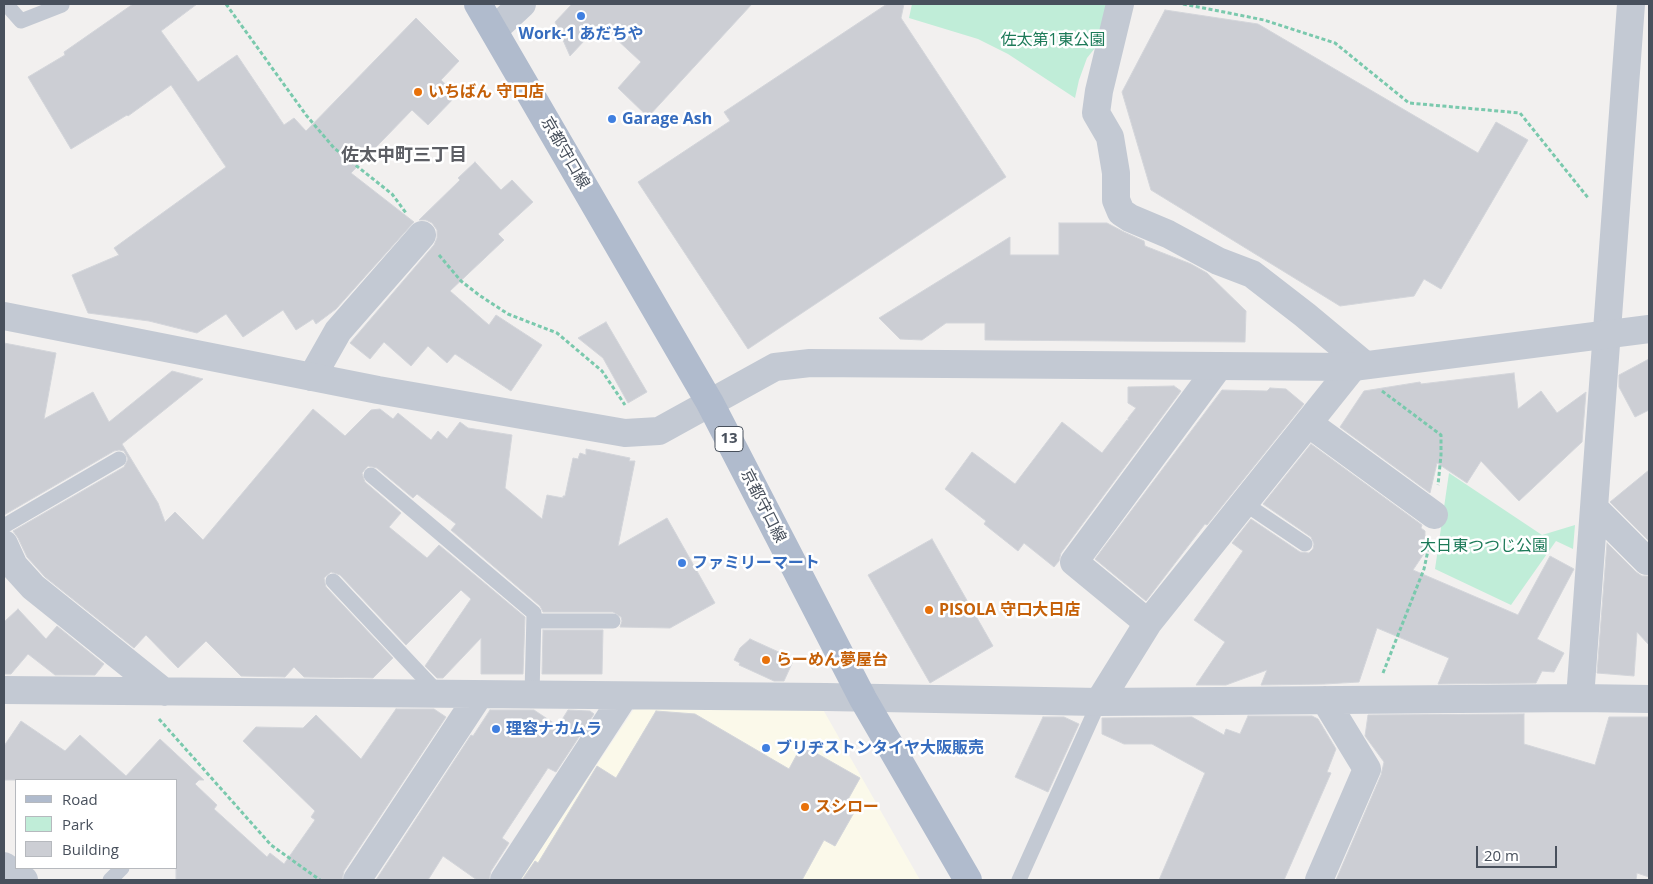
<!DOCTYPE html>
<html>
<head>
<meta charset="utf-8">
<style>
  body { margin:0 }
  #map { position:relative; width:1653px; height:884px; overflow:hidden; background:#f2f0ef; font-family:"Open Sans",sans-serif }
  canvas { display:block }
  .frame { position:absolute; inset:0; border:5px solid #48505c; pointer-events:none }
  .legend { position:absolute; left:15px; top:779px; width:162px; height:90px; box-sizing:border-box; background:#fff; border:1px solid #b6b9be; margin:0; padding:6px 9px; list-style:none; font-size:15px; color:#48505c }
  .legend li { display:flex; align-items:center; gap:10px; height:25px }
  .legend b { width:25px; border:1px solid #b6b9be }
  .scale { position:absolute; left:1476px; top:846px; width:81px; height:22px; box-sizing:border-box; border:2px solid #48505c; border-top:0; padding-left:6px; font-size:15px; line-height:18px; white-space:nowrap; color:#48505c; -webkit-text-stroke:4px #fff; paint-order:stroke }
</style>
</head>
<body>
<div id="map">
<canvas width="1653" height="884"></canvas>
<div class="frame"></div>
<ul class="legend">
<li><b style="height:6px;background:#b0bbcd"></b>Road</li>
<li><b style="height:14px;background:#c0edd8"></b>Park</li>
<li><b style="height:14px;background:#ccced4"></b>Building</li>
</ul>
<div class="scale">20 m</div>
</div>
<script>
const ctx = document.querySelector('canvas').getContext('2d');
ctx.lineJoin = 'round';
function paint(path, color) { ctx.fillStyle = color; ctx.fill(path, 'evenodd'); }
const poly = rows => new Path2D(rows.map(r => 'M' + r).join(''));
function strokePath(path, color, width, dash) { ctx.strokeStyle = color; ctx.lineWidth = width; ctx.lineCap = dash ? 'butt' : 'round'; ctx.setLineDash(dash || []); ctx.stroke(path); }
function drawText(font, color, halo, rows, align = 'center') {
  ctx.font = font + ' "Open Sans","Noto Sans JP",sans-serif'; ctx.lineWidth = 5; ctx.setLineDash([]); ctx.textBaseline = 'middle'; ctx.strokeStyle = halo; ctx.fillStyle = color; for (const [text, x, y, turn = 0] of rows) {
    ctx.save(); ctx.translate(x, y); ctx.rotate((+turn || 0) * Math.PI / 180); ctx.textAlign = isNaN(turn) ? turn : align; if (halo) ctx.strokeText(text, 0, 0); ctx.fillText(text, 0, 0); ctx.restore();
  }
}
paint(poly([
  [821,706,920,880,520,880,634,709]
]), '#fbf9ea');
paint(poly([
  [912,4,1107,4,1099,43,1087,58,1079,80,1075,98,1008,54,978,39,909,18],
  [1449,473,1542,535,1575,525,1573,549,1556,541,1511,605,1435,569]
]), '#c0edd8');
const building = poly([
  [133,4,197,4,161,31,198,82,237,55,284,125,294,118,306,131,416,18,459,61,441,80,457,95,428,125,412,110,351,173,414,222,336,309,316,324,313,319,296,330,283,310,243,337,226,314,197,333,149,321,88,313,72,275,119,255,114,248,226,167,171,85,128,116,127,115,71,149,28,77,65,55,64,52,133,4],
  [572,4,752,4,648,117,618,88,641,62,600,24,570,56,555,22,572,4],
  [887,4,904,4,901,18,1006,177,748,349,638,182,730,121,724,112,887,4],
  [1165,10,1258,24,1478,153,1496,122,1528,140,1441,289,1424,279,1414,296,1340,306,1151,190,1122,92,1165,10],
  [475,162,501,190,512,180,533,202,498,234,504,240,450,291,489,325,496,315,542,345,511,391,455,354,447,363,428,346,411,366,384,342,370,359,350,343,434,245,437,238,437,230,432,223,426,220,419,220,460,180,458,178,475,162],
  [1059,223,1107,223,1124,232,1144,241,1145,246,1191,264,1207,273,1246,311,1245,342,985,340,985,323,946,323,922,340,900,339,879,318,1010,237,1010,255,1059,255,1059,223],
  [606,322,647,392,628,403,603,358,578,338,606,322],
  [4,343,56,353,44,419,93,392,109,422,172,371,203,379,122,444,158,503,165,522,175,512,203,540,313,409,345,436,371,410,380,409,393,419,398,413,431,440,438,431,447,439,460,422,468,428,512,435,505,488,542,519,547,495,563,498,563,496,565,496,573,458,578,459,580,453,586,455,586,449,630,458,629,461,635,461,618,546,667,518,715,603,670,628,620,627,622,621,621,617,613,612,543,612,540,606,451,530,456,524,417,494,413,498,377,468,368,466,362,473,365,482,401,513,389,527,427,558,439,545,525,617,523,674,481,674,481,638,443,678,437,678,425,666,471,599,461,590,406,645,340,575,331,572,324,578,326,587,393,658,373,678,304,677,294,667,285,677,241,676,206,641,178,668,146,635,134,648,45,577,27,557,18,538,13,531,124,467,128,459,124,451,119,450,114,451,4,515,4,343],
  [1649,359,1649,410,1635,417,1619,387,1619,375,1649,359],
  [1514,373,1518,409,1541,391,1557,413,1586,392,1582,442,1519,501,1481,461,1467,483,1437,463,1430,493,1340,427,1364,391,1420,382,1421,384,1514,373],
  [1174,386,1181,391,1061,553,1059,561,1054,567,1024,543,1018,551,984,524,986,521,945,489,972,452,1015,484,1062,422,1102,453,1127,420,1128,421,1128,418,1136,408,1128,403,1128,387,1174,386],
  [1270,388,1286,389,1304,404,1207,525,1205,524,1146,601,1095,559,1222,390,1267,391,1270,388],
  [1311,444,1422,525,1421,528,1425,531,1425,552,1413,570,1518,615,1550,556,1574,569,1537,639,1564,653,1554,672,1542,671,1536,683,1438,684,1449,658,1377,628,1359,682,1324,684,1261,685,1267,670,1226,685,1196,685,1225,642,1194,620,1243,551,1232,543,1251,519,1300,552,1309,553,1313,549,1314,544,1311,537,1263,504,1311,444],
  [1649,470,1649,541,1610,502,1649,470],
  [932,539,993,646,930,683,868,575,932,539],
  [1607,543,1636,572,1642,576,1649,576,1649,645,1637,632,1634,676,1597,673,1607,543],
  [18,609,46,639,57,626,104,664,95,675,55,675,28,654,11,674,4,674,4,622,18,609],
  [543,630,603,630,602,674,542,674,543,630],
  [750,639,794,659,784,681,774,681,739,665,740,663,734,660,740,648,750,639],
  [396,709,434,709,446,717,344,871,342,880,176,880,176,780,4,780,4,746,21,721,65,751,80,735,126,776,160,739,204,780,199,780,195,784,217,805,214,809,267,857,270,853,284,864,315,820,311,817,315,811,243,741,256,727,303,728,316,715,361,759,396,709],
  [490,710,534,710,558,726,568,710,590,711,594,714,556,772,548,768,502,838,509,843,491,871,489,880,477,880,443,856,428,880,376,880,471,735,473,736,490,710],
  [656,711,695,714,789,769,802,745,860,778,846,803,856,809,835,846,824,840,802,880,522,880,535,861,538,863,597,766,616,778,656,711],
  [1524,714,1524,744,1595,765,1609,717,1649,717,1649,877,1637,873,1636,880,1336,880,1381,775,1384,762,1365,736,1368,715,1524,714],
  [1248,716,1312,716,1318,719,1336,749,1327,772,1331,773,1284,880,1159,880,1205,773,1152,744,1124,744,1102,734,1102,718,1192,717,1224,735,1226,729,1240,734,1248,716],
  [1043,717,1064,717,1079,724,1048,792,1015,777,1043,717]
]);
paint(building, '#ccced4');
strokePath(building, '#d3d5da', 1);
strokePath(poly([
  [226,4,306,115,334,148,392,194,406,213],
  [1183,4,1264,20,1335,43,1409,103,1520,113,1589,199],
  [439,255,461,281,479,295,508,314,557,333,602,371,625,405],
  [1382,391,1441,435,1441,455,1438,485],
  [1383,673,1424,569,1430,541],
  [159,719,271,845,320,880]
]), '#7ac9ad', 3, [4, 2.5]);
strokePath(poly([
  [6,4,21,21,62,5],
  [371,475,534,613,532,695],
  [1244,503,1305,544],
  [4,526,119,459],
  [333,581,439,694],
  [534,621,613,621],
  [110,880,122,868],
  [1019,880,1099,702]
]), '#c3c9d3', 15);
strokePath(poly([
  [1120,4,1099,91,1096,113,1110,137,1116,173,1116,200,1121,212,1130,218,1168,234,1218,261,1252,274,1305,315,1365,365],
  [494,30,522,4],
  [312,377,338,331,422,235],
  [1308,423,1434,515],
  [1594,508,1647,561,1649,559],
  [4,544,14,566,33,587,164,692],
  [1148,623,1074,562,1219,366],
  [4,690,826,697,1099,702,1580,698,1649,699],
  [1580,698,1631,4],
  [1099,702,1148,623,1353,367],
  [4,866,24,880],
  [357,880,479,695],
  [504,880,624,696],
  [1319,880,1367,769,1325,700]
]), '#c3c9d3', 28);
strokePath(poly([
  [4,316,378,390,625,433,659,431,775,367,810,363,1353,367,1649,329]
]), '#c3c9d3', 28);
strokePath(poly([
  [478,4,710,403,863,699,968,880]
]), '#b0bbcd', 28);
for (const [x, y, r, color] of [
  [581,16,5,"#3f7fe0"],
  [418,92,5,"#e8710a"],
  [612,119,5,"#3f7fe0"],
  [682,563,5,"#3f7fe0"],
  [929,610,5,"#e8710a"],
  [766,660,5,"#e8710a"],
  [496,729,5,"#3f7fe0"],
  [766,748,5,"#3f7fe0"],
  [805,807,5,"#e8710a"]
]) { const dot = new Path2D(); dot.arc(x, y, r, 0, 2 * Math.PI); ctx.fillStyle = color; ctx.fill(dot); strokePath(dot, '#fff', 2); }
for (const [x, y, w] of [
  [729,439,28]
]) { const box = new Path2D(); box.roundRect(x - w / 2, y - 12.5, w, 25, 4); ctx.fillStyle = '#fff'; ctx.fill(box); strokePath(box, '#48505c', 1); }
drawText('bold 15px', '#48505c', null, [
  ["13",729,439]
]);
drawText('bold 16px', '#366cbe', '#fff', [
  ["Work-1 あだちや",581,34,"center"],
  ["Garage Ash",622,119],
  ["ファミリーマート",692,563],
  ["理容ナカムラ",506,729],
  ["ブリヂストンタイヤ大阪販売",776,748]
], 'left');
drawText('16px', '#1c7a58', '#fff', [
  ["佐太第1東公園",1053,40],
  ["大日東つつじ公園",1484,546]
]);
drawText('bold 16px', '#c56008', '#fff', [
  ["いちばん 守口店",428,92],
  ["PISOLA 守口大日店",939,610],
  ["らーめん夢屋台",776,660],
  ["スシロー",815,807]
], 'left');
drawText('16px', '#48505c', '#fff', [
  ["京都守口線",565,153,60],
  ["京都守口線",763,506,63]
]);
drawText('bold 18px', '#5c5e64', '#fff', [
  ["佐太中町三丁目",404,156]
]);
</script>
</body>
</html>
